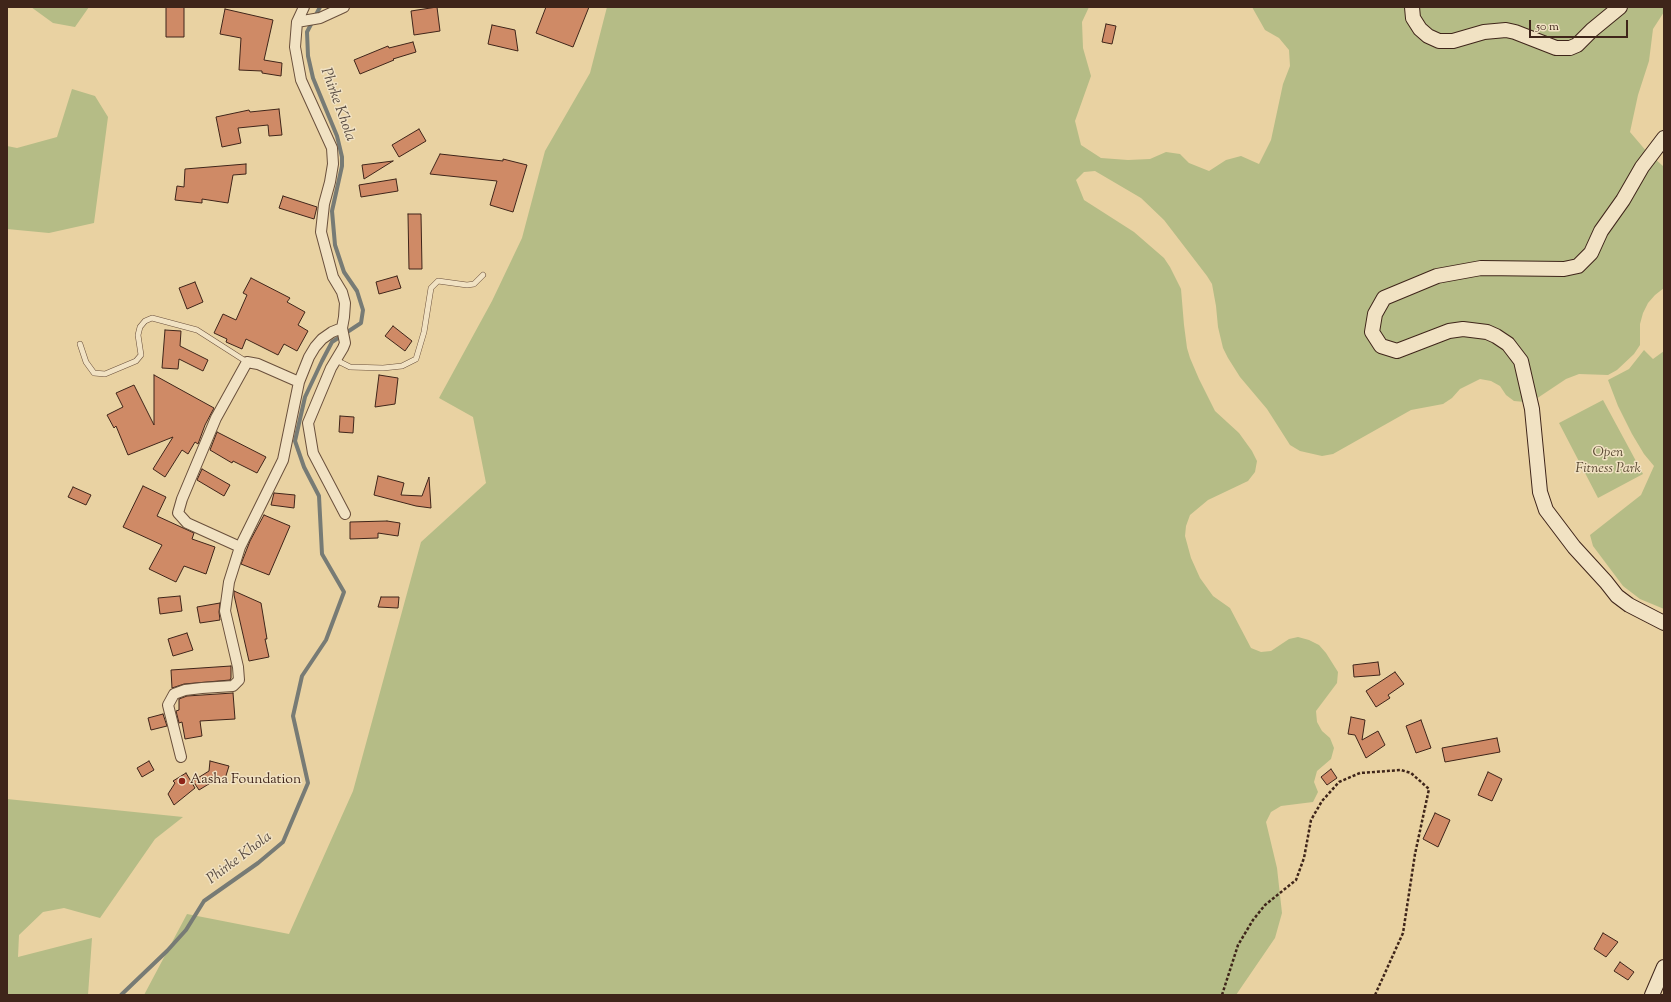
<!DOCTYPE html>
<html>
<head>
<meta charset="utf-8">
<style>
  body { margin:0 }
  #map { position:relative; width:1671px; height:1002px; overflow:hidden; background:#e9d2a2; font-family:"Sorts Mill Goudy",serif }
  canvas { display:block }
  .frame { position:absolute; inset:0; border:8px solid #3f251a; pointer-events:none }
  .scale { position:absolute; left:1529px; top:20px; width:99px; height:18px; box-sizing:border-box; border:2px solid #3f251a; border-top:0; padding-left:5px; font-size:12px; line-height:14px; white-space:nowrap; color:#3f251a; -webkit-text-stroke:3px #f1e2c3; paint-order:stroke }
</style>
</head>
<body>
<div id="map">
<canvas width="1671" height="1002"></canvas>
<div class="frame"></div>
<div class="scale">50 m</div>
</div>
<script>
const ctx = document.querySelector('canvas').getContext('2d');
ctx.lineJoin = 'round';
function paint(path, color) { ctx.fillStyle = color; ctx.fill(path, 'evenodd'); }
const poly = rows => new Path2D(rows.map(r => 'M' + r).join(''));
function strokePath(path, color, width, dash) { ctx.strokeStyle = color; ctx.lineWidth = width; ctx.lineCap = dash ? 'butt' : 'round'; ctx.setLineDash(dash || []); ctx.stroke(path); }
function drawText(font, color, halo, rows, align = 'center') {
  ctx.font = font + ' "Sorts Mill Goudy",serif'; ctx.lineWidth = 3; ctx.setLineDash([]); ctx.textBaseline = 'middle'; ctx.strokeStyle = halo; ctx.fillStyle = color; for (const [text, x, y, turn = 0] of rows) {
    ctx.save(); ctx.translate(x, y); ctx.rotate((+turn || 0) * Math.PI / 180); ctx.textAlign = isNaN(turn) ? turn : align; if (halo) ctx.strokeText(text, 0, 0); ctx.fillText(text, 0, 0); ctx.restore();
  }
}
paint(poly([
  [31,7,89,7,75,27,53,23],
  [607,7,1089,7,1082,22,1083,48,1091,76,1075,121,1081,145,1101,158,1128,160,1150,159,1166,152,1180,154,1189,163,1209,171,1226,160,1241,156,1259,164,1271,140,1283,84,1290,66,1289,50,1279,38,1265,30,1252,7,1664,7,1664,12,1653,29,1649,61,1638,95,1630,132,1647,152,1663,166,1664,165,1664,288,1655,295,1648,303,1643,313,1640,324,1640,345,1634,354,1617,370,1608,375,1579,374,1566,379,1536,399,1525,402,1514,401,1506,395,1500,386,1491,381,1480,379,1460,389,1452,398,1443,404,1411,410,1333,454,1322,456,1300,451,1290,445,1267,409,1240,377,1228,358,1223,348,1218,327,1216,306,1212,284,1207,276,1164,220,1141,198,1095,171,1084,172,1076,180,1084,200,1134,232,1164,258,1170,267,1181,289,1184,325,1187,348,1190,358,1199,379,1215,411,1239,433,1252,451,1257,461,1255,472,1248,481,1208,500,1190,515,1186,526,1185,536,1191,558,1200,578,1213,596,1230,608,1251,648,1261,652,1271,651,1289,639,1298,637,1309,640,1319,645,1326,653,1338,672,1337,683,1316,711,1317,722,1322,731,1330,738,1334,748,1331,759,1317,771,1314,782,1318,792,1313,802,1281,806,1271,812,1266,822,1277,868,1282,913,1275,938,1236,995,144,995,187,914,289,934,353,791,421,542,486,483,473,417,439,398,492,301,522,238,545,151,590,73],
  [72,89,95,96,108,117,94,223,49,233,7,229,7,146,17,148,57,137],
  [1644,350,1653,359,1664,351,1664,609,1640,599,1623,586,1593,546,1590,535,1641,495,1654,466,1644,454,1632,434,1618,406,1608,380,1629,369],
  [1603,400,1643,474,1598,498,1559,423],
  [7,799,183,817,155,839,100,918,64,908,43,912,19,935,18,957,92,938,88,995,7,995]
]), '#b5bc86');
strokePath(poly([
  [121,995,167,951,186,930,204,901,258,863,283,842,308,783,293,716,302,676,326,640,344,592,322,554,319,496,304,467,295,441,305,397,322,361,332,342,361,323,363,310,357,291,344,272,335,245,332,211,342,166,342,157,337,136,313,78,308,56,307,32,320,7]
]), '#777b75', 4);
const building = poly([
  [166,7,184,7,184,37,166,37,166,7],
  [437,7,440,31,414,35,411,11,437,7],
  [546,7,589,7,573,47,536,33,546,7],
  [225,9,273,20,264,60,282,63,281,76,262,73,262,71,239,70,241,38,220,34,225,9],
  [1106,24,1116,26,1112,44,1102,42,1106,24],
  [492,25,515,30,518,51,488,44,492,25],
  [413,42,416,52,393,59,394,60,360,74,354,60,388,46,389,48,413,42],
  [279,109,282,135,269,136,268,125,238,128,241,143,222,147,216,117,249,110,250,112,279,109],
  [419,129,426,141,399,157,392,145,419,129],
  [440,154,503,161,503,159,527,165,513,212,490,205,497,181,430,174,440,154],
  [393,161,364,179,362,165,393,161],
  [246,164,246,174,233,175,228,203,202,199,202,203,175,200,177,186,184,187,185,169,246,164],
  [396,179,398,191,361,197,359,185,396,179],
  [283,196,317,207,314,219,279,208,283,196],
  [408,214,421,214,422,269,409,269,408,214],
  [397,276,401,288,379,294,376,282,397,276],
  [251,278,290,298,287,302,305,312,298,325,308,331,297,351,284,344,278,355,246,339,242,349,226,342,227,339,214,333,223,314,236,320,247,295,243,293,251,278],
  [195,282,203,302,187,309,179,288,195,282],
  [393,326,412,341,405,351,385,336,393,326],
  [165,330,181,331,180,346,208,360,203,371,179,359,178,369,162,368,165,330],
  [154,375,214,408,205,425,198,444,195,442,188,454,182,450,165,477,153,469,173,437,128,455,116,426,114,428,107,415,123,407,116,393,134,385,154,425,154,375],
  [379,375,398,378,395,404,375,407,379,375],
  [340,416,354,417,353,433,339,432,340,416],
  [217,432,266,457,257,473,233,461,232,463,210,450,217,432],
  [202,469,230,485,224,496,197,480,202,469],
  [378,476,404,483,401,495,422,496,429,477,431,508,416,506,374,495,378,476],
  [143,486,166,497,157,516,194,533,192,539,215,547,206,574,184,566,176,582,149,569,162,545,123,527,143,486],
  [73,487,91,495,86,505,68,497,73,487],
  [274,493,295,495,294,508,271,505,274,493],
  [264,515,290,526,269,575,241,564,250,541,264,515],
  [387,521,400,523,398,536,378,533,378,538,350,539,350,522,387,521],
  [234,591,261,603,267,639,265,639,269,657,249,661,234,595,234,591],
  [180,596,182,611,160,614,158,598,180,596],
  [381,597,399,597,398,608,378,607,381,597],
  [220,603,219,612,220,620,200,623,197,607,220,603],
  [187,633,193,650,173,656,168,639,187,633],
  [1378,662,1380,675,1354,677,1353,665,1378,662],
  [231,666,231,678,230,680,184,684,172,688,171,670,231,666],
  [1395,672,1404,684,1388,695,1390,698,1376,707,1366,691,1395,672],
  [233,693,235,719,200,721,202,736,185,739,182,722,179,723,176,711,179,710,179,699,187,696,233,693],
  [163,714,167,726,151,730,148,718,163,714],
  [1351,717,1365,720,1362,740,1378,731,1385,745,1366,758,1355,735,1348,734,1351,717],
  [1421,720,1431,748,1416,753,1406,726,1421,720],
  [1497,738,1500,752,1445,762,1442,748,1497,738],
  [149,761,154,770,142,777,137,768,149,761],
  [210,761,229,766,224,782,217,779,199,790,193,781,209,771,210,761],
  [1331,769,1337,778,1327,785,1321,777,1331,769],
  [1488,772,1502,779,1492,801,1478,795,1488,772],
  [186,773,195,788,174,805,168,794,175,783,173,781,186,773],
  [1435,813,1450,820,1438,847,1423,839,1435,813],
  [1603,933,1618,942,1606,957,1594,949,1603,933],
  [1620,962,1634,972,1628,980,1614,971,1620,962]
]);
paint(building, '#cf8a66');
strokePath(building, '#3f251a', 1);
const lane = poly([
  [80,344,86,362,94,373,105,374,136,361,141,355,138,335,140,327,145,321,152,318,197,330,247,362],
  [336,360,350,367,383,368,402,366,416,359,424,332,431,288,438,281,467,285,474,284,483,275]
]);
const street = poly([
  [297,22,320,18,344,7],
  [342,328,345,343,343,348,331,368,308,423,313,453,345,514],
  [240,547,187,523,178,513,182,499,216,418,247,362,258,364,299,382],
  [181,757,168,705,174,694,185,690,202,688,233,686,239,680,238,667,225,611,229,582,240,547,283,460,299,382,309,357,315,347,322,339,332,332,342,328,344,317,345,303,342,292,333,277,321,232,324,204,330,182,333,164,332,148,301,80,295,47,297,22,304,7]
]);
const secondary = poly([
  [1412,7,1413,18,1420,29,1428,36,1439,41,1453,41,1484,32,1506,30,1515,32,1556,48,1570,48,1577,45,1592,30,1620,7],
  [1664,138,1642,167,1623,200,1601,231,1591,253,1578,266,1564,269,1481,268,1437,276,1384,298,1375,314,1372,332,1381,346,1397,351,1449,331,1463,329,1487,332,1496,336,1508,344,1521,361,1532,409,1540,492,1546,510,1574,547,1606,582,1617,596,1629,605,1664,623],
  [1652,995,1664,967]
]);
strokePath(lane, '#6a503c', 6);
strokePath(street, '#6a503c', 12);
strokePath(secondary, '#3f251a', 16);
strokePath(poly([
  [1222,995,1238,945,1253,920,1265,905,1296,880,1304,858,1311,820,1322,801,1339,782,1360,773,1401,770,1411,773,1429,789,1415,854,1403,933,1375,995]
]), '#3f251a', 2.5, [3, 2]);
strokePath(lane, '#f1e2c3', 5);
strokePath(street, '#f1e2c3', 10);
strokePath(secondary, '#f1e2c3', 14);
for (const [x, y, r, color] of [
  [182,781,4,"#8f2418"]
]) { const dot = new Path2D(); dot.arc(x, y, r, 0, 2 * Math.PI); ctx.fillStyle = color; ctx.fill(dot); strokePath(dot, '#f1e2c3', 1.5); }
drawText('italic 14px', '#5c4b35', '#f1e2c3', [
  ["Open",1608,454],
  ["Fitness Park",1608,470]
]);
drawText('14px', '#3f251a', '#f1e2c3', [
  ["Aasha Foundation",190,781]
], 'left');
drawText('italic 15px', '#564940', '#f1e2c3', [
  ["Phirke Khola",337,105,70],
  ["Phirke Khola",240,859,-37]
]);
</script>
</body>
</html>
